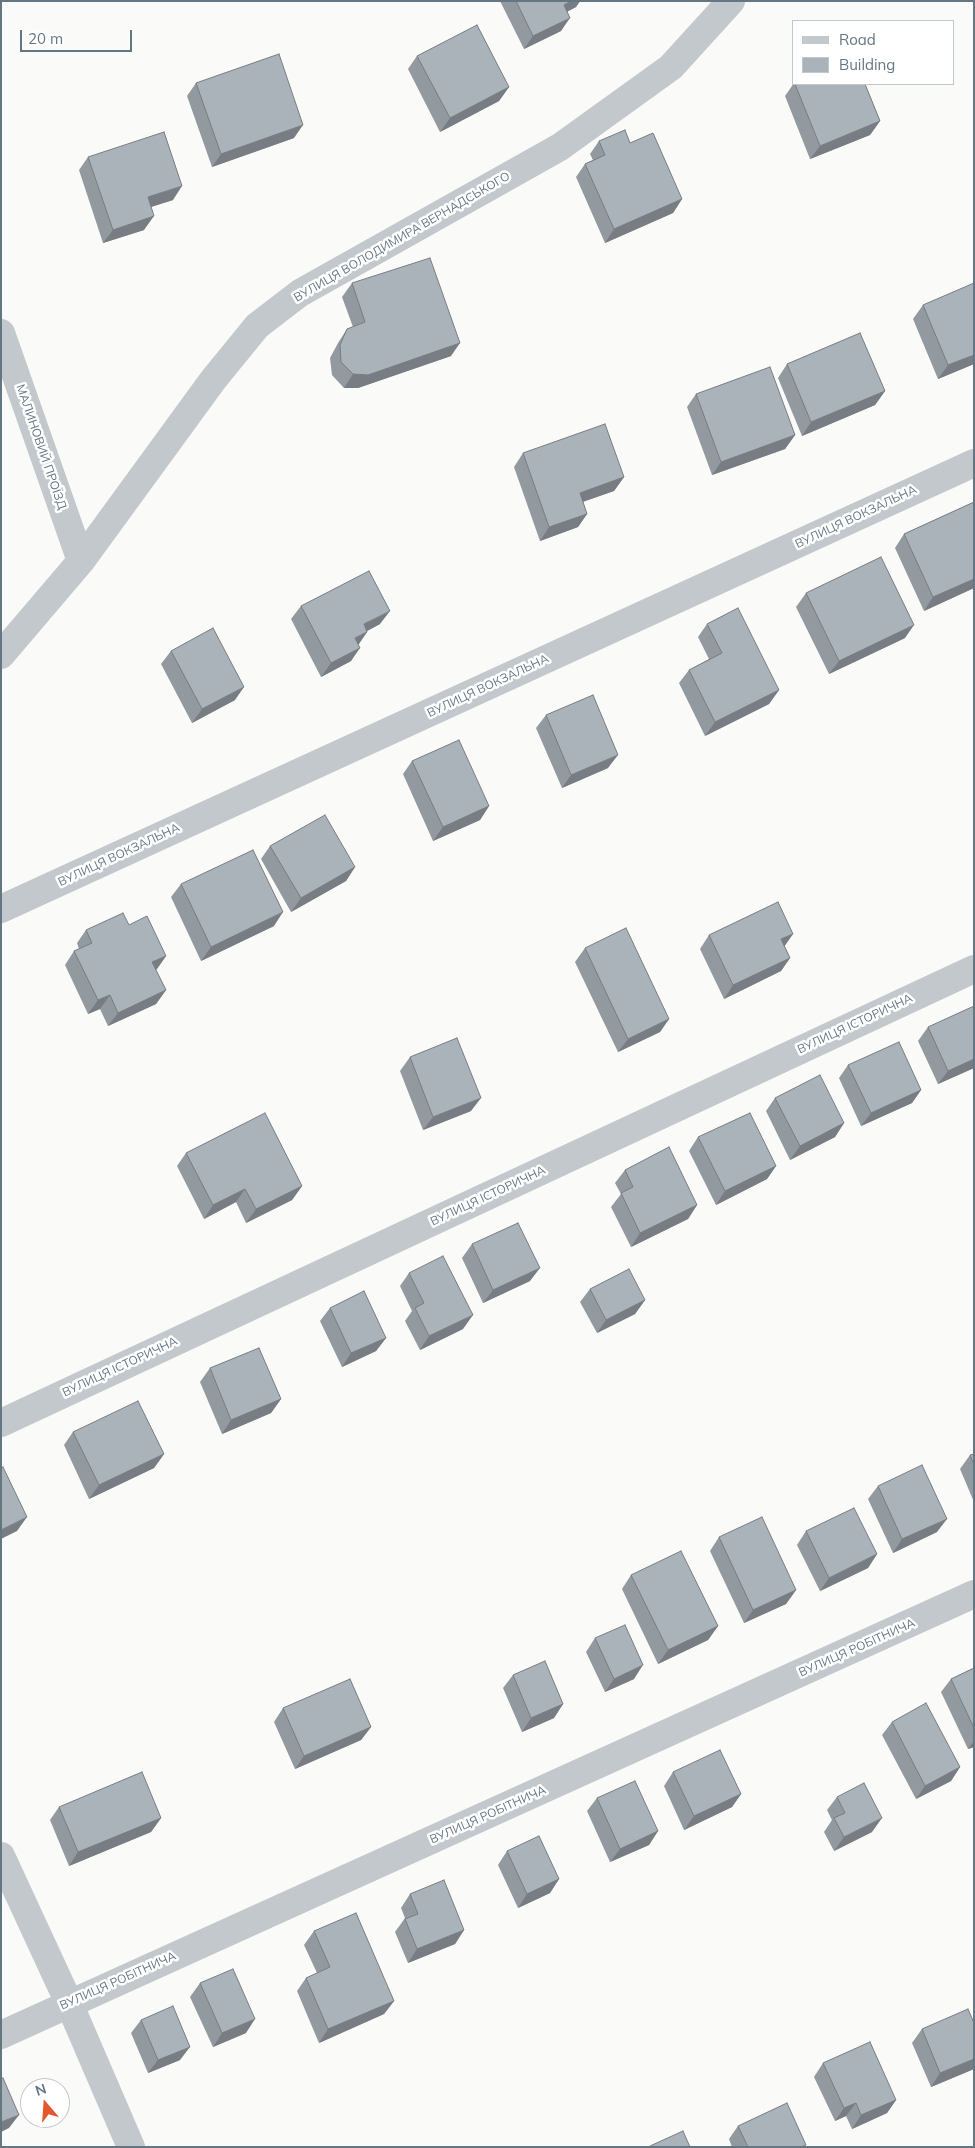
<!DOCTYPE html>
<html>
<head>
<meta charset="utf-8">
<style>
  body { margin:0 }
  #map { position:relative; width:975px; height:2148px; overflow:hidden; background:#fafaf8; font-family:Mulish,sans-serif }
  canvas { display:block }
  .frame { position:absolute; inset:0; border:2px solid #657683; pointer-events:none }
  .legend { position:absolute; left:792px; top:20px; width:162px; height:65px; box-sizing:border-box; background:#fff; border:1px solid #c1c8cd; margin:0; padding:6px 9px; list-style:none; font-size:15px; color:#657683 }
  .legend li { display:flex; align-items:center; gap:10px; height:25px }
  .legend b { width:25px; border:1px solid #c1c8cd }
  .north { position:absolute; left:20px; top:2078px; width:50px; height:50px; box-sizing:border-box; background:#fff; border:1px solid #c1c8cd; border-radius:50%; rotate:342deg; font-size:14px; font-weight:700; line-height:20px; text-align:center; color:#657683 }
  .north::after { content:''; display:block; margin:auto; width:18px; height:22px; background:#e4572e; clip-path:polygon(50% 0,100% 100%,50% 72%,0 100%) }
  .scale { position:absolute; left:20px; top:30px; width:112px; height:22px; box-sizing:border-box; border:2px solid #657683; border-top:0; padding-left:6px; font-size:15px; line-height:18px; white-space:nowrap; color:#657683; -webkit-text-stroke:4px #fff; paint-order:stroke }
</style>
</head>
<body>
<div id="map">
<canvas width="975" height="2148"></canvas>
<div class="frame"></div>
<ul class="legend">
<li><b style="height:6px;background:#c3c8cc"></b>Road</li>
<li><b style="height:14px;background:#aab3b9"></b>Building</li>
</ul>
<div class="north">N</div>
<div class="scale">20 m</div>
</div>
<script>
const ctx = document.querySelector('canvas').getContext('2d');
ctx.lineJoin = 'round';
const poly = rows => new Path2D(rows.map(r => 'M' + r).join(''));
function strokePath(path, color, width, dash) { ctx.strokeStyle = color; ctx.lineWidth = width; ctx.lineCap = dash ? 'butt' : 'round'; ctx.setLineDash(dash || []); ctx.stroke(path); }
function paint(path, color) { ctx.fillStyle = color; ctx.fill(path, 'evenodd'); }
function drawText(font, color, halo, rows, align = 'center') {
  ctx.font = font + ' Mulish,sans-serif'; ctx.lineWidth = 5; ctx.setLineDash([]); ctx.textBaseline = 'middle'; ctx.strokeStyle = halo; ctx.fillStyle = color; for (const [text, x, y, turn = 0] of rows) {
    ctx.save(); ctx.translate(x, y); ctx.rotate((+turn || 0) * Math.PI / 180); ctx.textAlign = isNaN(turn) ? turn : align; if (halo) ctx.strokeText(text, 0, 0); ctx.fillText(text, 0, 0); ctx.restore();
  }
}
strokePath(poly([
  [1,333,81,561],
  [1,655,81,561,213,380,257,326,300,293,560,147,671,67,731,1],
  [1,909,974,463],
  [1,1423,974,969],
  [1,1856,69,2003,131,2147],
  [1,2035,974,1594]
]), '#c3c8cc', 28);
paint(poly([
  [500,1,580,1,576,7,567,12,561,31,524,49],
  [417,56,509,87,499,101,440,132,408,69],
  [196,83,294,138,212,167,187,96],
  [794,83,865,84,880,121,870,135,810,159,785,96],
  [599,141,630,143,682,199,673,213,605,243,576,177,585,164,593,160,590,154],
  [88,157,173,200,151,207,144,230,103,243,79,170],
  [352,283,451,356,358,388,344,388,332,375,330,358,338,343,347,329,353,327,342,297],
  [923,305,974,364,938,379,913,319],
  [787,364,885,391,875,405,802,436,778,378],
  [696,394,795,435,785,449,712,475,687,407],
  [523,453,624,477,614,491,583,502,587,514,578,527,540,541,514,467],
  [974,502,974,588,924,611,895,548,904,534],
  [806,593,905,638,829,674,796,607],
  [301,606,380,624,367,631,367,632,359,644,351,661,321,677,291,619],
  [707,624,779,690,769,704,705,736,679,683,689,670,709,659,698,637],
  [171,651,235,700,192,723,161,664],
  [546,715,608,768,562,788,536,728],
  [412,761,489,806,480,820,433,841,403,774],
  [270,846,355,867,346,881,291,912,261,859],
  [181,884,274,926,201,961,171,897],
  [129,925,166,956,156,970,166,990,156,1004,108,1026,100,1009,88,1014,65,965,74,951,79,949,77,943,86,930],
  [793,934,784,946,790,958,781,971,724,999,700,949,709,935],
  [585,948,669,1019,660,1032,618,1052,575,962],
  [928,1027,974,1068,938,1084,918,1041],
  [410,1057,471,1111,423,1130,400,1071],
  [848,1065,921,1090,912,1103,861,1126,839,1078],
  [775,1098,844,1123,835,1137,790,1160,766,1111],
  [698,1137,776,1166,767,1179,716,1205,689,1151],
  [186,1153,302,1186,292,1200,246,1223,236,1202,204,1219,177,1166],
  [625,1170,697,1205,688,1219,631,1247,611,1207,621,1194,615,1183],
  [472,1244,530,1281,483,1303,462,1258],
  [409,1273,463,1329,420,1350,405,1321,412,1311,400,1286],
  [590,1289,645,1300,635,1314,597,1333,580,1302],
  [330,1308,386,1338,376,1351,342,1367,320,1321],
  [210,1368,281,1399,271,1413,222,1434,200,1382],
  [73,1432,164,1454,154,1468,89,1499,64,1445],
  [974,1454,974,1502,960,1469,970,1455],
  [878,1486,937,1532,893,1553,868,1499],
  [806,1531,877,1554,868,1568,820,1591,797,1545],
  [719,1537,796,1590,786,1604,744,1623,710,1551],
  [631,1575,718,1626,708,1640,658,1664,622,1589],
  [595,1638,634,1679,605,1692,586,1652],
  [974,1668,974,1747,968,1749,941,1692,951,1679],
  [513,1675,563,1704,554,1718,522,1732,503,1688],
  [283,1708,371,1727,361,1740,295,1769,274,1722],
  [892,1722,960,1767,951,1781,916,1799,882,1735],
  [673,1772,741,1794,732,1807,684,1830,664,1786],
  [837,1797,872,1832,834,1851,824,1832,832,1820,827,1810],
  [597,1798,658,1831,649,1845,610,1862,587,1811],
  [59,1807,161,1818,151,1832,69,1866,50,1820],
  [507,1851,559,1879,550,1893,518,1908,498,1865],
  [410,1894,464,1930,455,1944,408,1963,395,1932,405,1918,401,1908],
  [314,1931,394,2001,384,2014,319,2043,297,1991,306,1978,317,1973,304,1945],
  [200,1983,246,2033,213,2047,190,1997],
  [141,2020,180,2060,148,2073,131,2033],
  [974,2023,974,2069,931,2087,912,2043,922,2029],
  [823,2063,896,2100,887,2113,852,2129,846,2116,835,2121,814,2077],
  [738,2126,804,2147,732,2147,729,2139]
]), '#929a9f');
paint(poly([
  [571,1,580,1,576,7,554,18,564,5],
  [570,18,561,31,524,49,533,36],
  [509,87,499,101,440,132,450,118],
  [880,121,870,135,810,159,820,146],
  [303,125,294,138,212,167,221,154],
  [182,186,173,200,138,211,148,197],
  [682,199,673,213,605,243,614,229],
  [154,216,144,230,103,243,113,230],
  [460,343,451,356,358,388,344,388,353,374],
  [974,355,974,364,938,379,948,365],
  [885,391,875,405,802,436,811,422],
  [795,435,785,449,712,475,721,462],
  [624,477,614,491,570,506,580,493],
  [587,514,578,527,540,541,549,527],
  [974,579,974,588,924,611,933,597],
  [390,611,380,624,354,638,364,624],
  [914,625,905,638,829,674,839,661],
  [367,632,358,645,355,638],
  [360,648,351,661,321,677,331,663],
  [244,687,235,700,192,723,202,709],
  [779,690,769,704,705,736,715,722],
  [618,755,608,768,562,788,571,775],
  [489,806,480,820,433,841,443,827],
  [355,867,346,881,291,912,301,898],
  [283,912,274,926,201,961,211,947],
  [793,934,784,947,781,939],
  [166,956,157,969,143,976,152,962],
  [790,958,781,971,724,999,733,985],
  [166,990,156,1004,108,1026,118,1013],
  [110,995,100,1009,88,1014,98,1000],
  [669,1019,660,1032,618,1052,628,1039],
  [974,1059,974,1068,938,1084,948,1071],
  [921,1090,912,1103,861,1126,871,1113],
  [481,1098,471,1111,423,1130,433,1117],
  [844,1123,835,1137,790,1160,800,1146],
  [776,1166,767,1179,716,1205,725,1191],
  [302,1186,292,1200,246,1223,256,1209],
  [245,1189,236,1202,204,1219,213,1205],
  [697,1205,688,1219,631,1247,640,1233],
  [540,1268,530,1281,483,1303,493,1290],
  [645,1300,635,1314,597,1333,606,1320],
  [473,1315,463,1329,420,1350,429,1336],
  [386,1338,376,1351,342,1367,351,1353],
  [281,1399,271,1413,222,1434,231,1420],
  [164,1454,154,1468,89,1499,99,1485],
  [27,1517,17,1531,1,1539,1,1530],
  [947,1519,937,1532,893,1553,902,1539],
  [877,1554,868,1568,820,1591,829,1578],
  [796,1590,786,1604,744,1623,753,1610],
  [718,1626,708,1640,658,1664,668,1650],
  [643,1665,634,1679,605,1692,614,1679],
  [563,1704,554,1718,522,1732,531,1718],
  [371,1727,361,1740,295,1769,304,1756],
  [974,1741,974,1747,968,1749],
  [960,1767,951,1781,916,1799,925,1786],
  [741,1794,732,1807,684,1830,694,1816],
  [161,1818,151,1832,69,1866,78,1852],
  [882,1818,872,1832,834,1851,844,1837],
  [658,1831,649,1845,610,1862,620,1849],
  [559,1879,550,1893,518,1908,527,1894],
  [464,1930,455,1944,408,1963,417,1949],
  [394,2001,384,2014,319,2043,328,2029],
  [255,2019,246,2033,213,2047,222,2033],
  [190,2047,180,2060,148,2073,158,2060],
  [974,2059,974,2069,931,2087,940,2073],
  [896,2100,887,2113,852,2129,861,2115],
  [856,2103,846,2116,835,2121,844,2108],
  [19,2115,9,2128,1,2132,1,2122]
]), '#777d82');
const building = poly([
  [516,1,571,1,564,5,570,18,533,36,516,1],
  [477,25,509,87,450,118,417,56,477,25],
  [279,54,303,125,221,154,196,83,279,54],
  [795,84,865,84,880,121,820,146,795,84],
  [625,130,630,143,653,133,682,199,614,229,585,164,605,155,599,141,625,130],
  [164,132,182,186,148,197,154,216,113,230,88,157,164,132],
  [430,258,460,343,368,375,353,374,341,362,340,345,347,329,365,322,352,283,430,258],
  [974,283,974,355,948,365,923,305,974,283],
  [860,333,885,391,811,422,787,364,860,333],
  [770,367,795,435,721,462,696,394,770,367],
  [605,424,624,477,580,493,587,514,549,527,523,453,605,424],
  [974,502,974,579,933,597,904,534,974,502],
  [881,557,914,625,839,661,806,593,881,557],
  [369,571,390,611,364,624,367,632,355,638,360,648,331,663,301,606,369,571],
  [738,608,779,690,715,722,689,670,722,653,707,624,738,608],
  [213,628,244,687,202,709,171,651,213,628],
  [593,695,618,755,571,775,546,715,593,695],
  [459,740,489,806,443,827,412,761,459,740],
  [325,815,355,867,301,898,270,846,325,815],
  [253,850,283,912,211,947,181,884,253,850],
  [778,902,793,934,781,939,790,958,733,985,709,935,778,902],
  [123,913,129,925,147,916,166,956,152,962,166,990,118,1013,110,995,98,1000,74,951,92,943,86,930,123,913],
  [626,928,669,1019,628,1039,585,948,626,928],
  [974,1006,974,1059,948,1071,928,1027,974,1006],
  [457,1038,481,1098,433,1117,410,1057,457,1038],
  [899,1042,921,1090,871,1113,848,1065,899,1042],
  [820,1075,844,1123,800,1146,775,1098,820,1075],
  [265,1113,302,1186,256,1209,245,1189,213,1205,186,1153,265,1113],
  [750,1113,776,1166,725,1191,698,1137,750,1113],
  [669,1147,697,1205,640,1233,621,1193,633,1187,625,1170,669,1147],
  [518,1223,540,1268,493,1290,472,1244,518,1223],
  [443,1256,473,1315,429,1336,415,1308,424,1303,409,1273,443,1256],
  [629,1269,645,1300,606,1320,590,1289,629,1269],
  [364,1291,386,1338,351,1353,330,1308,364,1291],
  [259,1348,281,1399,231,1420,210,1368,259,1348],
  [138,1401,164,1454,99,1485,73,1432,138,1401],
  [974,1454,974,1465,970,1455,974,1454],
  [922,1465,947,1519,902,1539,878,1486,922,1465],
  [3,1467,27,1517,1,1530,1,1468,3,1467],
  [854,1508,877,1554,829,1578,806,1531,854,1508],
  [762,1517,796,1590,753,1610,719,1537,762,1517],
  [681,1551,718,1626,668,1650,631,1575,681,1551],
  [625,1625,643,1665,614,1679,595,1638,625,1625],
  [545,1661,563,1704,531,1718,513,1675,545,1661],
  [974,1668,974,1728,951,1679,974,1668],
  [350,1679,371,1727,304,1756,283,1708,350,1679],
  [926,1703,960,1767,925,1786,892,1722,926,1703],
  [720,1750,741,1794,694,1816,673,1772,720,1750],
  [142,1772,161,1818,78,1852,59,1807,142,1772],
  [635,1781,658,1831,620,1849,597,1798,635,1781],
  [864,1783,882,1818,844,1837,834,1818,845,1813,837,1797,864,1783],
  [539,1836,559,1879,527,1894,507,1851,539,1836],
  [444,1880,464,1930,417,1949,405,1919,418,1914,410,1894,444,1880],
  [356,1913,394,2001,328,2029,306,1978,330,1967,314,1931,356,1913],
  [233,1969,255,2019,222,2033,200,1983,233,1969],
  [173,2006,190,2047,158,2060,141,2020,173,2006],
  [968,2009,974,2023,974,2059,940,2073,922,2029,968,2009],
  [870,2042,896,2100,861,2115,856,2103,844,2108,823,2063,870,2042],
  [3,2078,19,2115,1,2122,1,2079,3,2078],
  [787,2103,806,2145,801,2147,748,2147,738,2126,787,2103],
  [683,2131,690,2147,650,2147,650,2146,683,2131]
]);
paint(building, '#aab3b9');
strokePath(building, '#777d82', 1);
drawText('12px', '#657683', '#fff', [
  ["ВУЛИЦЯ ВОЛОДИМИРА ВЕРНАДСЬКОГО",402,237,-30],
  ["МАЛИНОВИЙ ПРОЇЗД",41,447,71],
  ["ВУЛИЦЯ ВОКЗАЛЬНА",856,517,-25],
  ["ВУЛИЦЯ ВОКЗАЛЬНА",488,686,-25],
  ["ВУЛИЦЯ ВОКЗАЛЬНА",119,855,-25],
  ["ВУЛИЦЯ ІСТОРИЧНА",855,1024,-25],
  ["ВУЛИЦЯ ІСТОРИЧНА",488,1196,-25],
  ["ВУЛИЦЯ ІСТОРИЧНА",120,1367,-25],
  ["ВУЛИЦЯ РОБІТНИЧА",857,1648,-24],
  ["ВУЛИЦЯ РОБІТНИЧА",488,1815,-24],
  ["ВУЛИЦЯ РОБІТНИЧА",118,1981,-24]
]);
</script>
</body>
</html>
